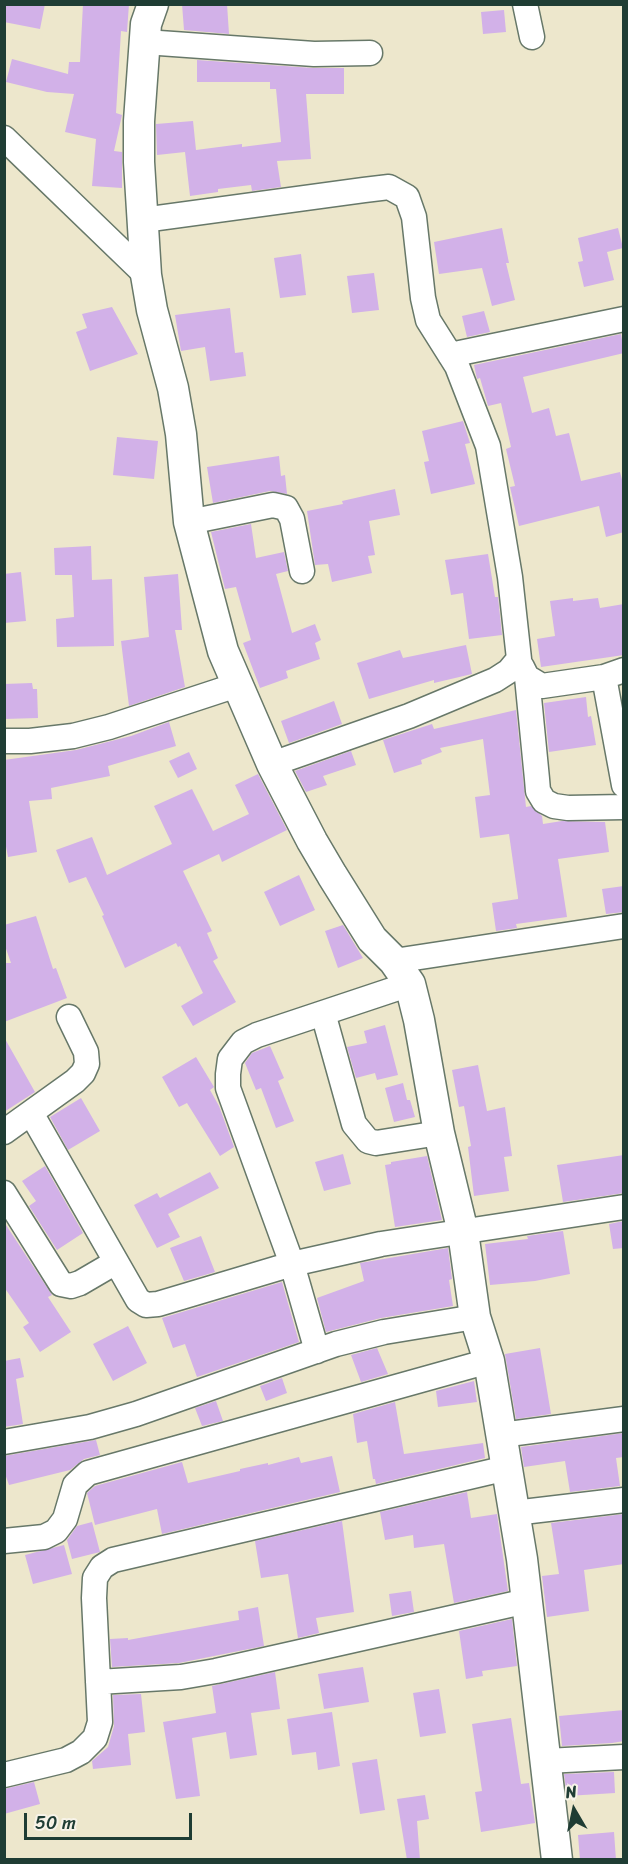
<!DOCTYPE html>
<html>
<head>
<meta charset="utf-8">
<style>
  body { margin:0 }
  #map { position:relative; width:628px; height:1864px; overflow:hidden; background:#ede7cc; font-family:Sriracha,sans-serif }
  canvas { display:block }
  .frame { position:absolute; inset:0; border:6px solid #1f3d34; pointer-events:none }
  .north { position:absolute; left:544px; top:1780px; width:60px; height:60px; -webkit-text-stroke:4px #f7f3e8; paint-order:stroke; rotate:351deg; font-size:16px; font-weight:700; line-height:24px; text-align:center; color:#1f3d34 }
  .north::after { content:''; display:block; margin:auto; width:21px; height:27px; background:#1f3d34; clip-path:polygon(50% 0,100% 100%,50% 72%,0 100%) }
  .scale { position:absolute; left:24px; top:1813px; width:168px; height:27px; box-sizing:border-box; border:3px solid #1f3d34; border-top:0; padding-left:8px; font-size:18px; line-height:21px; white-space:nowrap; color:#1f3d34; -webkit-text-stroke:4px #f7f3e8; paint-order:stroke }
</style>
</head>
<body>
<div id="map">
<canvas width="628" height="1864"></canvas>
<div class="frame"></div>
<div class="north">N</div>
<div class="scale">50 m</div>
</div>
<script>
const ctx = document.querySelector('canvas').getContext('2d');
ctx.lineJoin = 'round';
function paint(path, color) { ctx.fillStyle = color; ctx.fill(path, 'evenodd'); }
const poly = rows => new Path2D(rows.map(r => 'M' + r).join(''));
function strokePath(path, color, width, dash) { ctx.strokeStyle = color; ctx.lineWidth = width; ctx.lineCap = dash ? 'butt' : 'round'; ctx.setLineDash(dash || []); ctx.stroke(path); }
paint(poly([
  [4,4,45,4,40,29,4,22],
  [83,4,129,4,127,32,121,31,116,113,122,115,114,151,122,152,122,188,92,186,96,139,65,132,74,94,47,92,6,82,12,59,68,74,69,62,80,62],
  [182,4,227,4,229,34,184,30],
  [504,10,506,32,483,34,481,12],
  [197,60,313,68,344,68,344,94,306,94,311,159,277,161,281,187,252,191,251,185,218,189,218,192,190,196,185,152,157,155,156,124,193,121,196,150,242,144,242,147,281,142,276,89,270,89,270,82,197,82],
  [502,228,509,263,506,263,515,300,492,306,482,268,439,274,434,242],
  [618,228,623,248,607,252,614,280,584,287,578,262,583,261,578,238],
  [301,254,306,295,280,298,274,258],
  [374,273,379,310,352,313,347,276],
  [112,307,138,354,90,371,76,332,87,328,82,314],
  [230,308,235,353,243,352,246,376,210,381,205,347,181,351,175,315],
  [484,311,490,332,467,337,462,316],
  [621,334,624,353,523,377,532,413,549,408,556,436,569,433,581,481,620,472,624,487,624,532,606,537,599,506,519,526,510,487,515,486,506,449,511,447,501,403,488,406,480,378,477,379,474,365],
  [463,421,470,443,465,444,475,484,431,494,424,462,429,461,422,431],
  [117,437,158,441,154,479,113,475],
  [279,456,281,476,285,475,287,494,270,491,213,503,207,467],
  [395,489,400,515,369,521,375,555,368,556,372,573,332,582,328,564,315,565,307,511,343,504,342,501],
  [251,524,256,558,284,552,288,571,276,574,292,633,315,624,321,640,315,643,320,659,286,671,288,678,260,688,243,643,251,640,236,587,225,589,211,532],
  [91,546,92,580,112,579,114,646,57,647,56,619,74,617,72,575,55,575,54,548],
  [488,554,495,597,498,597,502,635,469,639,463,593,451,595,445,560],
  [21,572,26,621,4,623,4,574],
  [178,574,182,630,175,630,185,687,129,706,121,641,149,637,144,577],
  [573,598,573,601,598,598,600,608,624,604,624,655,541,667,537,639,555,636,550,601],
  [466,645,472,674,434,683,434,680,369,699,357,663,400,650,403,658],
  [32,683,33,689,37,689,38,718,4,719,4,684],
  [586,697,588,717,591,716,596,745,549,752,544,703],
  [334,701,342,724,289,743,281,721],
  [516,710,526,807,531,806,542,816,543,824,562,821,605,822,609,852,558,859,567,917,516,924,517,928,496,931,492,903,518,899,518,897,509,834,480,838,475,797,490,795,483,739,440,748,442,752,421,760,422,764,394,773,383,740,432,724,434,729],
  [169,722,176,746,108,766,110,776,51,788,52,799,29,801,37,852,8,857,4,836,4,760,76,750,131,736],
  [351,751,356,765,323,776,327,785,306,792,295,771],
  [189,752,197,769,178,778,169,761],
  [258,774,287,830,222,862,219,854,183,871,212,931,207,933,218,958,213,961,236,1002,193,1026,181,1006,203,993,180,946,178,947,176,943,125,968,102,916,104,915,86,877,69,883,56,850,92,837,107,875,172,844,154,806,192,789,213,831,249,814,235,785],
  [299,875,315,910,280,926,264,892],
  [624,886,624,912,606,914,602,889],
  [36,916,53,969,56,968,67,998,4,1022,4,963,11,963,4,943,4,925],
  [343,925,363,958,338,968,325,931],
  [385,1025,398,1075,377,1080,375,1073,356,1078,347,1047,367,1043,364,1031],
  [4,1037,35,1092,4,1112],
  [270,1046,284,1078,278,1081,294,1121,276,1128,261,1088,256,1090,245,1063,252,1053],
  [196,1057,214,1087,210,1090,219,1106,234,1147,220,1156,187,1103,179,1107,162,1077],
  [478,1065,487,1111,505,1107,512,1156,504,1157,509,1191,474,1196,468,1147,471,1146,464,1106,459,1107,452,1070],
  [403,1083,407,1100,410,1100,415,1117,394,1122,385,1088],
  [81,1098,100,1131,68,1150,50,1117],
  [343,1154,351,1184,324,1191,315,1162],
  [624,1155,624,1193,563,1202,557,1165],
  [427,1156,442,1220,395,1227,385,1165,391,1164,391,1162],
  [45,1166,83,1233,57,1250,29,1206,36,1201,22,1181],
  [210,1172,219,1188,168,1214,180,1237,157,1248,134,1205,157,1193,160,1198],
  [624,1221,624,1248,613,1249,609,1224],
  [4,1222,52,1295,48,1297,71,1332,40,1352,23,1327,29,1323,4,1287],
  [563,1231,570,1274,535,1281,490,1285,485,1244,528,1239,527,1236],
  [201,1236,215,1272,184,1281,170,1248],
  [448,1248,452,1279,449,1280,453,1306,381,1318,326,1332,317,1298,364,1281,360,1263],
  [282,1282,299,1342,197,1377,185,1344,173,1348,162,1318],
  [128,1326,147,1363,113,1381,93,1344],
  [377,1348,388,1374,361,1382,351,1355],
  [540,1348,551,1414,516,1419,505,1354],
  [20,1358,24,1377,16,1379,23,1424,4,1427,4,1361],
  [282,1378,287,1393,266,1401,260,1386],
  [474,1381,477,1402,438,1407,436,1391],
  [216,1401,223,1421,202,1426,195,1408],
  [395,1402,404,1454,483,1443,485,1458,376,1484,375,1479,373,1479,367,1441,357,1443,353,1414],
  [624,1433,624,1457,616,1458,620,1486,570,1492,565,1461,524,1467,521,1447],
  [96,1440,100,1455,84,1459,70,1470,9,1485,4,1471,4,1456],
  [332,1456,340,1492,162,1534,157,1509,95,1525,87,1493,95,1486,182,1462,188,1483,240,1471,240,1469,268,1463,268,1465,299,1457,301,1463],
  [467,1492,471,1518,497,1514,508,1591,454,1603,444,1544,414,1548,413,1535,385,1540,380,1512],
  [624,1514,624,1564,584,1570,589,1611,547,1617,542,1576,559,1574,551,1523],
  [342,1521,354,1612,316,1618,319,1633,298,1638,288,1574,261,1578,255,1541],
  [92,1522,100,1552,72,1559,67,1540,77,1526],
  [64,1545,72,1574,33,1584,25,1555],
  [411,1591,414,1612,392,1616,389,1594],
  [258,1607,264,1646,179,1663,112,1667,110,1639,128,1638,128,1640,239,1620,238,1611],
  [512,1619,517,1666,482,1671,483,1676,466,1679,459,1631],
  [363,1667,369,1702,324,1709,318,1674],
  [275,1672,280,1709,251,1713,257,1755,230,1759,226,1732,192,1738,200,1796,176,1799,163,1722,216,1713,212,1686],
  [439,1689,446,1733,420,1737,413,1693],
  [141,1694,145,1732,128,1734,131,1765,93,1769,92,1761,108,1747,114,1726,113,1695],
  [624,1710,624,1741,612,1743,562,1746,559,1716],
  [332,1712,340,1766,318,1770,316,1752,292,1755,287,1719],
  [511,1718,521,1784,529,1783,535,1823,481,1832,475,1792,482,1791,472,1724],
  [377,1759,385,1810,360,1814,352,1763],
  [614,1772,615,1793,567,1796,564,1774],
  [34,1782,40,1804,4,1814,4,1789],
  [425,1795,429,1819,417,1821,420,1860,407,1860,397,1799],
  [614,1832,616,1860,580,1860,578,1835]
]), '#d2b1e8');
const minor = poly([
  [525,4,532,37],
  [145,42,314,54,370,53],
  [4,138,146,275],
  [143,220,364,190,389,187,407,197,414,217,423,298,428,320,457,366,488,446,510,577,519,659,509,671,495,680,409,716,272,764],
  [450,355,624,319],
  [189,522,273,505,286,508,292,519,302,571],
  [522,667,527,677,542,686,604,677,624,670],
  [527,677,537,779,538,791,544,801,554,806,568,808,624,807],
  [604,677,624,785],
  [4,741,30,741,73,736,109,727,237,685],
  [394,961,624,926],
  [323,1013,354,1124,368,1141,376,1143,439,1133],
  [31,1113,138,1300,146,1305,158,1304,292,1264,381,1244,624,1207],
  [4,1132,75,1081,83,1073,87,1064,86,1052,69,1017],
  [4,1193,61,1284,71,1286,80,1283,116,1262],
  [317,1351,292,1264,228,1088,228,1074,230,1059,243,1042,257,1035,410,984],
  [501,1435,624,1419],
  [4,1442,90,1427,136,1414,336,1344,384,1332,475,1317],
  [514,1513,624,1500],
  [4,1541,44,1537,56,1531,65,1519,75,1485,88,1473,489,1361],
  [98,1682,181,1677,216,1671,527,1601],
  [546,1761,624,1757],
  [4,1775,66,1760,81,1752,95,1738,100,1722,94,1598,95,1578,102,1567,113,1560,507,1468]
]);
const tertiary = poly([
  [153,4,146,24,139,121,139,162,146,275,152,310,173,388,181,434,189,522,223,651,272,764,312,841,332,875,372,939,394,961,410,984,419,1020,439,1133,463,1232,475,1317,489,1361,522,1559,557,1860]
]);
strokePath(minor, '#677869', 27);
strokePath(tertiary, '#677869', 33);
strokePath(minor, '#fff', 24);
strokePath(tertiary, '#fff', 30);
</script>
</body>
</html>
